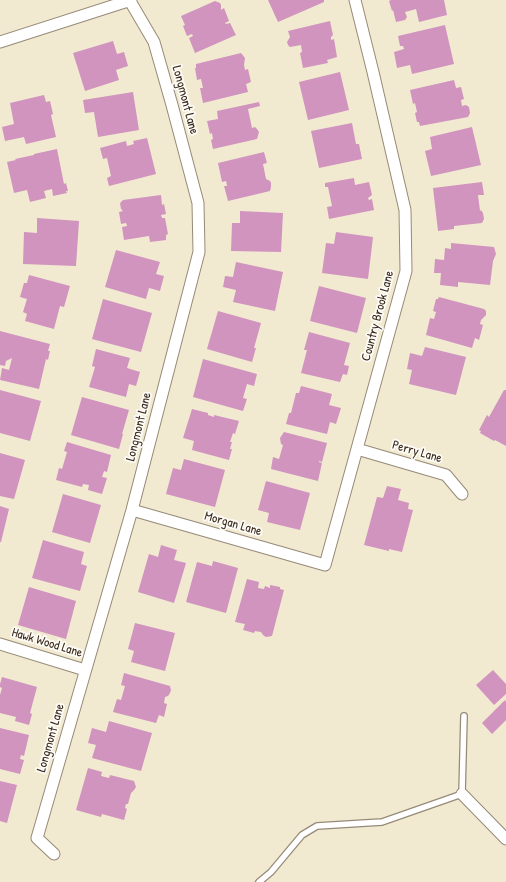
<!DOCTYPE html>
<html>
<head>
<meta charset="utf-8">
<style>
  body { margin:0 }
  canvas { display:block; background:#f2e9d1 }
</style>
</head>
<body>
<canvas width="506" height="882"></canvas>
<script>
const ctx = document.querySelector('canvas').getContext('2d');
ctx.lineJoin = 'round';
function paint(path, color) { ctx.fillStyle = color; ctx.fill(path, 'evenodd'); }
const poly = rows => new Path2D(rows.map(r => 'M' + r).join(''));
function strokePath(path, color, width, dash) { ctx.strokeStyle = color; ctx.lineWidth = width; ctx.lineCap = dash ? 'butt' : 'round'; ctx.setLineDash(dash || []); ctx.stroke(path); }
function drawText(font, color, halo, rows, align = 'center') {
  ctx.font = font + ' "Patrick Hand",sans-serif'; ctx.lineWidth = 3.5; ctx.setLineDash([]); ctx.textBaseline = 'middle'; ctx.strokeStyle = halo; ctx.fillStyle = color; for (const [text, x, y, turn = 0] of rows) {
    ctx.save(); ctx.translate(x, y); ctx.rotate((+turn || 0) * Math.PI / 180); ctx.textAlign = isNaN(turn) ? turn : align; if (halo) ctx.strokeText(text, 0, 0); ctx.fillText(text, 0, 0); ctx.restore();
  }
}
paint(poly([
  [268,0,324,0,324,2,278,22],
  [391,0,444,0,447,15,419,22,416,9,405,12,407,17,405,20,396,22,393,10,392,11,389,1],
  [215,1,220,3,221,5,221,10,224,8,229,21,225,23,226,24,230,23,236,35,195,53,189,38,193,36,192,34,187,36,183,26,185,25,181,16],
  [330,21,333,35,331,37,331,40,334,39,337,57,327,60,328,63,303,68,300,53,302,52,301,45,290,47,288,45,287,42,290,37,288,31],
  [445,25,454,64,412,74,410,65,397,68,394,52,404,49,403,46,400,46,398,36],
  [113,41,117,54,124,52,128,66,116,70,119,80,85,91,73,53],
  [241,53,245,58,244,65,245,70,248,69,251,82,246,84,248,92,203,103,200,88,203,88,201,79,197,80,195,68,196,68,196,64],
  [340,72,349,110,308,120,299,82],
  [454,80,456,88,461,87,464,99,461,100,462,106,466,105,469,107,470,113,468,117,420,126,419,122,417,122,415,113,417,112,415,103,413,104,410,90],
  [133,92,139,130,98,137,94,112,85,113,83,100],
  [44,95,46,102,50,101,53,114,51,115,56,137,26,144,24,137,5,141,2,127,14,124,10,103],
  [259,102,260,106,248,109,252,128,255,127,257,129,259,132,257,139,213,149,211,140,213,139,212,133,210,134,207,121,218,119,217,111],
  [352,123,356,144,359,144,362,159,319,168,311,131],
  [472,127,481,165,431,176,425,151,432,149,430,137],
  [147,138,156,174,109,186,107,178,111,176,107,158,103,159,100,148,126,141,127,146,134,144,133,141],
  [57,149,64,184,66,183,68,191,66,191,67,193,53,196,52,189,44,191,46,198,30,202,27,190,14,193,7,162,16,160,15,159,34,155,34,154],
  [264,152,267,163,263,164,266,179,270,181,271,183,271,187,270,191,228,201,224,186,227,186,226,181,222,182,218,163],
  [354,178,355,185,369,182,372,195,368,198,369,200,372,199,374,210,329,219,327,207,332,206,328,187,325,187,325,183],
  [482,182,484,195,478,195,480,211,481,210,483,213,484,219,482,223,454,226,454,229,438,231,433,188],
  [161,195,162,205,164,204,166,214,161,215,162,218,165,218,168,234,166,235,166,240,150,242,149,236,124,240,122,227,127,226,126,223,121,224,119,212,123,211,121,209,120,203,123,200],
  [240,211,283,213,281,252,231,251,232,223,240,223],
  [37,218,79,221,76,266,23,264,24,232,37,233],
  [336,232,373,237,368,279,322,273,326,243,334,244],
  [451,243,494,247,496,254,493,261,490,285,458,282,458,287,440,285,441,273,434,273,435,259,444,260,445,248,451,249],
  [116,250,160,262,156,274,164,276,160,291,149,288,146,299,105,287],
  [236,262,283,272,275,311,233,302,236,290,223,287,225,276,233,277],
  [29,275,70,286,64,307,60,306,54,329,25,321,27,314,23,312,27,299,20,297,24,283,27,283],
  [319,286,366,298,357,333,310,321],
  [439,297,484,309,486,311,486,315,481,320,480,324,483,325,479,340,475,338,472,348,426,335,430,318,434,319,436,312,433,311,436,299,438,299],
  [103,299,152,313,141,352,92,339],
  [218,311,261,323,254,348,256,348,252,362,207,349],
  [0,331,50,344,48,351,50,351,48,360,46,359,39,389,0,380,2,368,9,370,12,358,6,361,5,366,0,365],
  [309,332,350,343,344,365,349,366,347,375,343,374,340,382,301,373,307,350,304,350],
  [425,347,466,357,456,395,409,384,412,370,407,369,410,353,422,356],
  [96,349,130,358,127,368,140,372,136,386,129,384,126,397,89,387,95,367,92,366],
  [203,359,257,374,254,386,247,384,243,398,247,399,243,411,193,397],
  [301,386,332,394,329,405,341,408,336,424,330,422,327,434,286,424,289,413,291,413,296,393,299,393],
  [0,390,41,401,30,441,0,433],
  [504,390,506,390,506,446,495,440,494,441,480,433,481,431,479,430,487,415,489,417],
  [82,397,129,410,122,434,123,434,119,449,71,435],
  [192,409,208,413,208,415,214,417,214,415,239,421,235,434,233,433,230,442,232,442,230,449,232,449,229,460,192,450,194,441,183,438],
  [284,432,327,443,322,462,319,461,319,462,322,463,318,481,271,469,273,457,279,459,283,445,281,444,280,438],
  [67,442,111,455,107,472,104,471,102,477,107,478,102,494,88,490,89,485,83,484,82,487,56,480,59,468,62,469,67,452,64,451],
  [0,453,25,460,14,499,0,496],
  [184,459,225,470,215,507,166,494,173,468,181,470],
  [266,481,310,493,300,530,267,522,269,513,258,510],
  [387,486,401,489,398,500,409,503,408,509,413,510,402,552,389,549,389,551,364,545,377,497,383,498],
  [63,494,101,505,90,543,52,532],
  [0,506,9,509,1,542,0,542],
  [43,540,84,552,81,564,87,566,80,591,32,578],
  [161,545,177,550,174,560,186,563,174,603,138,592,149,554,158,557],
  [213,561,238,568,226,613,186,602,197,562,212,566],
  [247,579,259,582,258,588,264,589,265,586,270,588,270,585,280,587,280,589,284,590,272,636,266,637,263,635,261,632,255,631,254,633,243,630,245,624,235,622],
  [29,587,76,601,66,639,18,625],
  [135,623,175,633,165,671,131,662,134,651,128,649],
  [493,670,506,684,506,694,494,705,476,685],
  [124,673,170,686,171,690,170,693,168,696,165,697,164,703,167,704,164,717,159,715,156,723,113,712,117,699,121,700,125,686,121,685],
  [2,677,37,687,30,713,32,714,29,725,15,721,16,717,0,713,0,695,2,688,0,687,0,684],
  [505,700,506,702,506,720,492,734,482,723],
  [109,721,152,733,141,771,92,758,96,745,88,743,92,728,106,732],
  [0,728,29,735,24,756,21,755,20,759,24,760,20,774,0,769],
  [88,768,102,772,101,776,109,778,110,775,134,781,136,787,134,790,131,793,128,804,126,804,125,808,127,809,124,820,102,814,101,817,76,810],
  [0,781,17,785,7,823,0,821]
]), '#d094bf');
const lane = poly([
  [259,882,271,872,302,835,317,826,382,822,462,794,464,716]
]);
const street = poly([
  [0,42,131,0],
  [357,449,446,475,462,494],
  [132,510,325,565,406,271,405,210,373,72,355,0],
  [0,644,85,670],
  [462,794,506,839],
  [54,854,37,838,132,510,199,252,198,203,172,105,154,42,130,1]
]);
strokePath(lane, '#968a78', 8);
strokePath(street, '#968a78', 13);
strokePath(lane, '#fff', 5.5);
strokePath(street, '#fff', 11);
drawText('13px', '#3b2a1e', '#fdfcf7', [
  ["Longmont Lane",185,100,75],
  ["Country Brook Lane",378,316,-75],
  ["Longmont Lane",139,427,-76],
  ["Perry Lane",417,452,16],
  ["Morgan Lane",233,524,16],
  ["Hawk Wood Lane",47,643,17],
  ["Longmont Lane",51,738,-74]
]);
</script>
</body>
</html>
